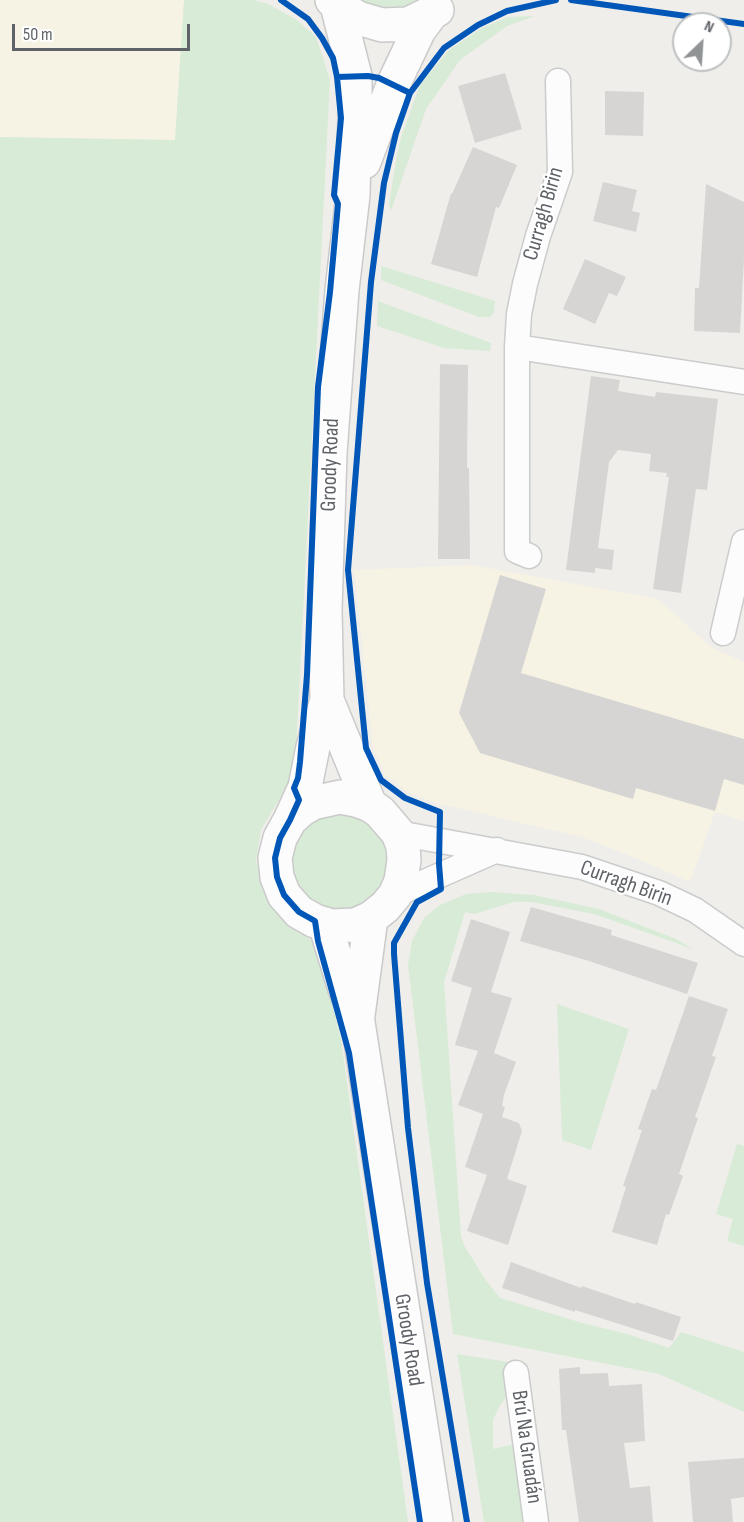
<!DOCTYPE html>
<html>
<head>
<meta charset="utf-8">
<style>
  body { margin:0 }
  #map { position:relative; width:744px; height:1522px; overflow:hidden; background:#efeeea; font-family:"Sofia Sans Condensed",sans-serif }
  canvas { display:block }
  .north { position:absolute; left:672px; top:12px; width:60px; height:60px; box-sizing:border-box; background:#fff; border:2px solid #bfc1c3; border-radius:50%; rotate:25deg; font-size:16px; font-weight:700; line-height:24px; text-align:center; color:#5f6368 }
  .north::after { content:''; display:block; margin:auto; width:21px; height:27px; background:#919496; clip-path:polygon(50% 0,100% 100%,50% 72%,0 100%) }
  .scale { position:absolute; left:12px; top:24px; width:178px; height:27px; box-sizing:border-box; border:3px solid #5f6368; border-top:0; padding-left:8px; font-size:18px; line-height:21px; white-space:nowrap; color:#5f6368; -webkit-text-stroke:4px #fff; paint-order:stroke }
</style>
</head>
<body>
<div id="map">
<canvas width="744" height="1522"></canvas>
<div class="north">N</div>
<div class="scale">50 m</div>
</div>
<script>
const ctx = document.querySelector('canvas').getContext('2d');
ctx.lineJoin = 'round';
function paint(path, color) { ctx.fillStyle = color; ctx.fill(path, 'evenodd'); }
const poly = rows => new Path2D(rows.map(r => 'M' + r).join(''));
function strokePath(path, color, width, dash) { ctx.strokeStyle = color; ctx.lineWidth = width; ctx.lineCap = dash ? 'butt' : 'round'; ctx.setLineDash(dash || []); ctx.stroke(path); }
function drawText(font, color, halo, rows, align = 'center') {
  ctx.font = font + ' "Sofia Sans Condensed",sans-serif'; ctx.lineWidth = 4.5; ctx.setLineDash([]); ctx.textBaseline = 'middle'; ctx.strokeStyle = halo; ctx.fillStyle = color; for (const [text, x, y, turn = 0] of rows) {
    ctx.save(); ctx.translate(x, y); ctx.rotate((+turn || 0) * Math.PI / 180); ctx.textAlign = isNaN(turn) ? turn : align; if (halo) ctx.strokeText(text, 0, 0); ctx.fillText(text, 0, 0); ctx.restore();
  }
}
paint(poly([
  [0,0,184,0,175,140,0,137],
  [472,565,658,599,712,648,744,662,744,821,715,812,690,882,638,859,582,837,436,803,408,792,385,775,373,748,354,570]
]), '#f7f3e4');
paint(poly([
  [184,0,253,0,268,4,297,20,316,37,330,80,295,772,261,830,256,861,264,889,293,924,317,946,341,1039,408,1522,0,1522,0,137,175,140],
  [356,0,428,0,408,9,386,11],
  [535,16,507,26,460,60,426,109,391,211,389,204,397,155,402,134,420,85,449,50,482,28,508,17],
  [381,266,495,301,494,313,490,317,479,317,381,280],
  [378,301,491,343,490,351,444,348,377,326],
  '291 862a48 48 0 1 1 96 0a48 48 0 1 1-96 0Z',
  [492,892,534,895,599,909,676,939,693,949,594,914,532,902,514,902,474,914,465,912,444,982,461,1236,464,1245,485,1279,500,1298,582,1323,627,1334,669,1348,681,1332,744,1352,744,1412,659,1374,453,1334,408,965,412,941,424,918,440,905,466,894],
  [557,1004,629,1029,591,1150,562,1140],
  [737,1144,744,1146,744,1246,727,1241,733,1219,716,1214],
  [457,1354,514,1363,506,1397,499,1407,493,1420,493,1449,515,1444,529,1522,484,1522]
]), '#d8ebd6');
paint(poly([
  [505,73,522,129,475,143,458,86],
  [605,91,644,92,643,136,605,135],
  [473,147,517,165,499,208,496,207,477,277,431,264,451,193,452,194],
  [603,182,637,190,632,211,640,213,636,232,593,221],
  [706,184,744,202,744,259,740,333,694,331,695,288,699,288],
  [585,259,626,277,617,296,609,293,595,324,563,309],
  [440,364,468,365,467,468,469,468,470,559,438,559],
  [591,376,620,380,618,391,655,397,656,392,718,399,707,490,696,489,681,593,653,589,669,477,666,477,667,473,649,471,651,454,618,450,609,462,598,548,614,550,612,570,595,568,595,573,566,570],
  [500,575,546,589,521,673,744,739,744,785,724,779,715,811,636,788,633,799,480,753,459,713],
  [531,907,612,930,611,935,698,963,687,994,589,961,520,941],
  [471,919,510,932,491,992,512,998,494,1053,516,1062,504,1095,502,1106,505,1107,502,1117,519,1123,522,1131,507,1179,527,1186,508,1245,467,1231,487,1175,465,1167,483,1114,458,1105,478,1051,455,1045,472,988,451,981],
  [689,996,728,1009,712,1056,716,1057,695,1117,698,1118,679,1174,683,1176,669,1215,666,1214,657,1245,612,1232,626,1187,623,1186,642,1130,638,1129,652,1089,656,1090],
  [511,1262,581,1288,582,1286,635,1304,636,1302,681,1317,673,1341,575,1310,575,1312,502,1288],
  [580,1367,580,1374,608,1373,609,1386,642,1384,645,1441,624,1443,630,1488,650,1486,653,1522,579,1522,566,1430,562,1430,559,1369],
  [744,1458,744,1497,731,1499,733,1522,693,1522,688,1462]
]), '#d6d5d3');
const street = poly([
  [517,347,519,314,525,284,538,236,560,172,558,81],
  [529,556,517,551,517,347,744,382],
  [723,633,744,542],
  [398,833,582,867,659,893,695,910,744,944],
  [395,895,497,850],
  [516,1373,536,1522]
]);
const secondary = poly([
  [332,0,337,5,358,18,382,25,408,24,437,10],
  [364,162,393,85,419,30,431,14],
  [327,700,370,805],
  [290,820,301,810,313,803,340,797,356,800,370,805,380,812,398,833,403,846,404,860,401,881,395,895,385,907,371,918,355,925,331,926,315,921,299,912,284,895,277,877,275,858,280,838,290,820,305,787,313,747,327,700,325,610,330,453,342,290,353,195,355,118,355,76,337,5],
  [325,924,345,989,357,1016,436,1522],
  [358,1015,371,918]
]);
strokePath(street, '#cbcccc', 27);
strokePath(secondary, '#cacacb', 36);
strokePath(street, '#fdfcfc', 24);
strokePath(secondary, '#fdfcfc', 33);
strokePath(poly([
  [281,0,308,19,322,38,333,58,337,77,341,118,334,195,338,204,330,292,318,387,307,675,300,762,298,778,294,788,299,800,290,820,280,838,275,858,277,877,284,895,299,912,315,921,318,941,349,1053,420,1522],
  [571,0,744,24],
  [337,77,368,76,379,78,410,93],
  [467,1522,427,1283,408,1128,394,954,394,943,417,902,441,889,439,864,440,812,405,798,381,780,366,748,348,570,371,282,384,183,396,133,410,93,444,48,478,25,507,11,556,0]
]), '#0057b8', 6);
drawText('22px', '#5f6368', '#fff', [
  ["Curragh Birin",544,214,-74],
  ["Groody Road",331,465,-88],
  ["Curragh Birin",626,884,20],
  ["Groody Road",408,1340,81],
  ["Brú Na Gruadán",526,1447,82]
]);
</script>
</body>
</html>
